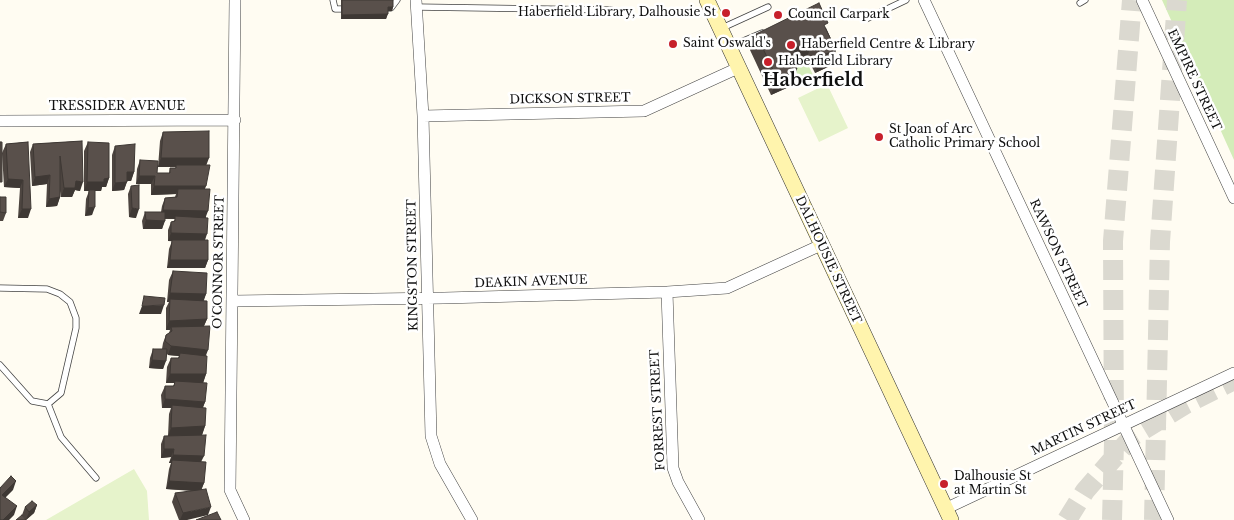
<!DOCTYPE html>
<html>
<head>
<meta charset="utf-8">
<style>
  body { margin:0 }
  canvas { display:block; background:#fffcf2 }
</style>
</head>
<body>
<canvas width="1234" height="520"></canvas>
<script>
const ctx = document.querySelector('canvas').getContext('2d');
ctx.lineJoin = 'round';
function paint(path, color) { ctx.fillStyle = color; ctx.fill(path, 'evenodd'); }
const poly = rows => new Path2D(rows.map(r => 'M' + r).join(''));
function strokePath(path, color, width, dash) { ctx.strokeStyle = color; ctx.lineWidth = width; ctx.lineCap = dash ? 'butt' : 'round'; ctx.setLineDash(dash || []); ctx.stroke(path); }
function drawText(font, color, halo, rows, align = 'center') {
  ctx.font = font + ' "Libre Baskerville",serif'; ctx.lineWidth = 5; ctx.setLineDash([]); ctx.textBaseline = 'middle'; ctx.strokeStyle = halo; ctx.fillStyle = color; for (const [text, x, y, turn = 0] of rows) {
    ctx.save(); ctx.translate(x, y); ctx.rotate((+turn || 0) * Math.PI / 180); ctx.textAlign = isNaN(turn) ? turn : align; if (halo) ctx.strokeText(text, 0, 0); ctx.fillText(text, 0, 0); ctx.restore();
  }
}
paint(poly([
  [1162,0,1234,0,1234,160],
  [802,52,813,75,791,85,780,62]
]), '#d4ecb9');
paint(poly([
  [827,84,848,128,819,142,798,98],
  [134,469,147,491,149,520,46,520]
]), '#e6f3cb');
strokePath(poly([
  [1067,520,1085,491,1133,436,1186,404,1234,380],
  [1112,520,1114,442,1113,241,1132,0],
  [1154,520,1160,242,1177,0]
]), '#dbd9d0', 20, [20, 10]);
const lane = poly([
  [333,0,335,9,346,9],
  [1080,3,1085,0],
  [417,7,611,10],
  [388,8,391,8,397,0],
  [866,19,906,0],
  [722,28,768,7],
  [729,47,762,33],
  [0,288,47,289,60,294,70,302,76,318,76,328,61,393,48,404,32,401,0,365],
  [48,404,61,437,96,478]
]);
const street = poly([
  [235,0,230,490,244,520],
  [416,0,423,116,431,436,440,464,472,520],
  [924,0,1168,520],
  [1142,0,1234,198],
  [423,116,644,111,738,68],
  [0,121,235,120],
  [667,292,673,468,678,482,699,520],
  [233,301,444,298,667,292,727,288,821,245],
  [945,509,1234,373]
]);
const secondary = poly([
  [707,0,951,520]
]);
strokePath(lane, '#434343', 7);
strokePath(street, '#434343', 12);
strokePath(secondary, '#323232', 16);
strokePath(lane, '#fff', 5.5);
strokePath(street, '#fff', 11);
strokePath(secondary, '#fff4ad', 15);
paint(poly([
  [341,0,393,0,393,7,392,11,388,11,386,19,341,19],
  [826,28,836,50,830,66,815,73,807,57,794,63,797,69,791,86,771,95,750,50,756,34],
  [163,132,206,165,205,189,206,217,205,240,208,260,205,268,167,268,169,249,172,241,168,241,168,230,171,222,174,221,175,219,165,219,162,229,143,229,142,221,145,212,161,212,162,206,165,198,175,197,176,194,151,195,151,184,136,184,137,169,140,160,157,173,169,173,170,168,175,168,176,167,158,167,160,141],
  [82,141,80,191,75,190,72,197,61,197,60,191,60,197,57,206,46,207,47,184,32,186,30,152,33,144],
  [28,142,28,218,18,218,20,188,4,187,2,153,6,144],
  [88,142,109,178,106,187,102,187,101,191,95,191,92,215,85,216,86,199,89,191,84,191,84,151],
  [115,146,134,172,131,181,127,181,124,190,112,191,112,155],
  [131,186,136,218,129,217,128,194],
  [0,197,6,213,3,221,0,221],
  [173,271,206,294,203,301,207,319,204,326,206,374,203,383,205,402,203,407,205,426,202,435,201,462,204,483,187,520,179,520,172,502,175,493,192,491,166,489,169,469,171,463,169,463,171,457,161,458,161,444,164,436,168,436,169,414,171,408,162,408,161,395,165,386,173,386,175,383,166,383,167,367,171,358,178,358,179,356,168,355,167,354,163,369,149,368,150,358,153,349,162,349,163,343,166,335,169,333,170,330,166,330,166,308,169,302,167,302,169,280],
  [37,505,34,513,26,520,22,515,25,507]
]), '#4d4540');
paint(poly([
  [388,7,393,7,392,11,386,11],
  [388,14,386,19,341,19,342,15],
  [813,40,807,57,789,65,795,48],
  [792,44,786,61,786,45],
  [836,50,830,66,815,73,821,56],
  [797,69,791,86,771,95,777,78],
  [161,158,209,158,206,166,158,167],
  [127,172,134,172,131,181,124,181],
  [50,175,47,184,32,186,35,177],
  [139,176,155,176,151,184,136,184],
  [109,178,106,187,102,187,101,191,84,191,87,182],
  [8,179,23,180,20,188,4,187],
  [76,181,83,182,80,191,75,190,72,197,61,197,64,188],
  [127,182,124,190,112,191,115,183],
  [154,186,206,186,203,194,178,189,176,194,151,195],
  [60,197,57,206,46,207,49,199],
  [95,207,92,215,85,216,88,208],
  [132,208,139,209,136,218,129,217],
  [22,209,31,209,28,218,18,218],
  [163,210,208,211,205,219,175,216,175,219,160,218],
  [146,220,165,221,162,229,143,229],
  [171,233,207,234,204,243,168,241],
  [170,260,208,260,205,268,167,268],
  [170,293,206,294,203,303,170,299,169,302,167,302],
  [164,305,161,314,139,314,142,306],
  [207,319,203,328,171,327,170,330,166,330,169,321],
  [171,346,208,350,205,358,180,353,179,356,168,355],
  [152,360,166,361,163,369,149,368],
  [170,374,206,374,203,383,166,383],
  [165,399,205,402,202,410,172,405,171,408,162,408],
  [205,426,202,435,168,436,171,428],
  [164,449,174,449,171,457,161,458],
  [173,455,204,456,200,464,172,460,171,463,169,463],
  [16,481,13,490,0,503,2,495],
  [169,481,204,483,201,491,166,489],
  [37,505,34,513,26,520,29,512],
  [17,506,14,515,9,520,3,520],
  [211,507,208,515,187,520,180,520,183,513]
]), '#3e3834');
const building = poly([
  [342,0,393,0,393,7,388,7,388,14,342,15,342,0],
  [819,3,828,23,824,25,836,50,821,56,813,40,795,48,792,44,786,45,797,69,777,78,756,34,819,3],
  [209,131,209,158,161,158,163,132,209,131],
  [82,141,83,182,76,181,75,188,64,188,60,156,60,197,49,199,50,175,35,177,33,144,82,141],
  [0,142,2,142,2,182,0,182,0,142],
  [28,142,31,209,22,209,23,180,8,179,6,144,28,142],
  [88,142,109,143,109,178,104,179,104,182,87,182,88,142],
  [135,144,134,172,127,172,127,182,115,183,115,146,135,144],
  [140,160,158,161,157,173,170,173,170,168,176,168,176,165,210,165,206,186,154,186,155,176,139,176,140,160],
  [139,185,139,209,132,208,131,186,139,185],
  [178,189,210,189,208,211,163,210,165,198,177,197,178,189],
  [89,190,95,190,95,207,88,208,89,190],
  [0,197,6,197,6,213,0,212,0,197],
  [145,212,165,212,165,221,146,220,145,212],
  [175,216,208,218,207,234,171,233,171,222,175,221,175,216],
  [172,240,208,240,208,260,170,260,172,240],
  [173,271,207,273,206,294,170,293,173,271],
  [144,296,165,298,164,305,142,306,144,296],
  [170,299,207,301,207,319,169,321,170,299],
  [210,326,208,350,171,346,165,341,166,335,172,331,171,327,210,326],
  [153,349,167,349,166,361,152,360,153,349],
  [180,353,207,356,206,374,170,374,171,358,179,358,180,353],
  [175,381,207,383,205,402,165,399,165,386,174,386,175,381],
  [172,405,206,408,205,426,171,428,172,405],
  [206,435,204,456,173,455,174,449,164,449,164,436,206,435],
  [172,460,206,462,204,483,169,481,172,460],
  [11,476,16,481,2,495,17,506,3,520,0,520,0,488,11,476],
  [206,489,211,507,183,513,175,493,206,489],
  [32,501,37,505,29,512,25,507,32,501],
  [217,512,221,520,196,520,217,512],
  [22,515,26,520,16,520,22,515]
]);
paint(building, '#59504b');
strokePath(building, '#3e3834', 1);
for (const [x, y, r, color] of [
  [726,13,5,"#c7202b"],
  [778,15,5,"#c7202b"],
  [673,44,5,"#c7202b"],
  [791,45,5,"#c7202b"],
  [768,62,5,"#c7202b"],
  [879,137,5,"#c7202b"],
  [944,484,5,"#c7202b"]
]) { const dot = new Path2D(); dot.arc(x, y, r, 0, 2 * Math.PI); ctx.fillStyle = color; ctx.fill(dot); strokePath(dot, '#fff', 2); }
drawText('12px', '#101010', '#fff', [
  ["Haberfield Library, Dalhousie St",716,13,"right"],
  ["Council Carpark",788,15],
  ["Saint Oswald's",683,44],
  ["Haberfield Centre & Library",801,45],
  ["Haberfield Library",778,62],
  ["St Joan of Arc",889,130],
  ["Catholic Primary School",889,144],
  ["Dalhousie St",954,477],
  ["at Martin St",954,491]
], 'left');
drawText('12px', '#101010', '#fff', [
  ["EMPIRE STREET",1194,80,65],
  ["DICKSON STREET",570,99,-1],
  ["TRESSIDER AVENUE",117,107],
  ["RAWSON STREET",1058,254,65],
  ["DALHOUSIE STREET",828,260,65],
  ["O'CONNOR STREET",219,262,-89],
  ["KINGSTON STREET",413,265,-91],
  ["DEAKIN AVENUE",531,282,-2],
  ["FORREST STREET",658,410,-93],
  ["MARTIN STREET",1084,428,-25]
]);
drawText('bold 18px', '#101010', '#fff', [
  ["Haberfield",813,81]
]);
</script>
</body>
</html>
